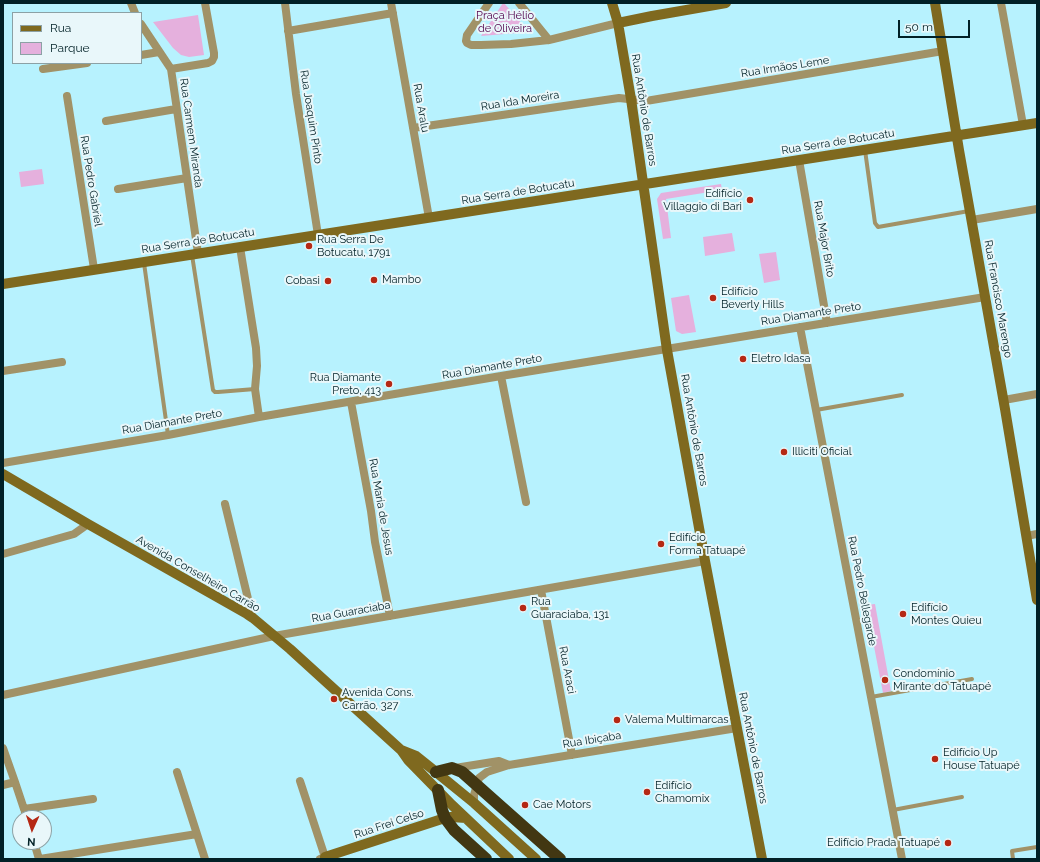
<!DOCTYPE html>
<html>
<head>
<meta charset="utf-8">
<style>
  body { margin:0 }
  #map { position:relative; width:1040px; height:862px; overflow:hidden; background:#b7f2fe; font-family:Raleway,sans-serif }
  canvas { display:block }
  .frame { position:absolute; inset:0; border:4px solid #012026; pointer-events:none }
  .legend { position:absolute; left:12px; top:12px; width:130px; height:52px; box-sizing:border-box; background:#e9f7fa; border:1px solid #8ca1a5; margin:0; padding:5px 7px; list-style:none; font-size:12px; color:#012026 }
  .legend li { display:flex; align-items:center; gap:8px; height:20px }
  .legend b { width:20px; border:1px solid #8ca1a5 }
  .north { position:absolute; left:12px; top:810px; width:40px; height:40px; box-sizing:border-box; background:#e9f7fa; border:1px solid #8ca1a5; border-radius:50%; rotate:183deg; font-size:11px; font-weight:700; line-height:16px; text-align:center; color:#012026 }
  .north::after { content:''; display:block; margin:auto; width:14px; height:18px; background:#b52814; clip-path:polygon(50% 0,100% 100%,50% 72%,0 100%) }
  .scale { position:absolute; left:898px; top:20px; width:72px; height:18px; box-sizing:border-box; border:2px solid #012026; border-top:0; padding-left:5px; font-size:12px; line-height:14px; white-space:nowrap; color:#012026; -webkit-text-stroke:3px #e9f7fa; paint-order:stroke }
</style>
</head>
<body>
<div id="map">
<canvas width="1040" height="862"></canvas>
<div class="frame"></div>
<ul class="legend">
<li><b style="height:5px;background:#7f691f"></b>Rua</li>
<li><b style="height:11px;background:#e5b0dd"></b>Parque</li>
</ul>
<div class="north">N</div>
<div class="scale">50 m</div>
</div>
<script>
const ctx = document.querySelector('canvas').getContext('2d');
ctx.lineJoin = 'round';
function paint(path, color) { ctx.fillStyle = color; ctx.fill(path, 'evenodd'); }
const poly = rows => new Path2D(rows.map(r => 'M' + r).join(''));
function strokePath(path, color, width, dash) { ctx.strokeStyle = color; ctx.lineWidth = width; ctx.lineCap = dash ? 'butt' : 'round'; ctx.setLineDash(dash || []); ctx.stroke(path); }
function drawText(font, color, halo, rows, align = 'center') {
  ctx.font = font + ' Raleway,sans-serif'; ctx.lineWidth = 4; ctx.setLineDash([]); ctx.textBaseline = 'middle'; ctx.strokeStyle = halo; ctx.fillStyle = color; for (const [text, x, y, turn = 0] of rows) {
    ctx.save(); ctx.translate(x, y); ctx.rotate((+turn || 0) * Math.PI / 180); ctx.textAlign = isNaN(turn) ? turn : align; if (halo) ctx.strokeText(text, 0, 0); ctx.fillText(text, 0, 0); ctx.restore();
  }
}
paint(poly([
  [503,3,504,3,529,32,481,36],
  [198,15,204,55,189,57,181,55,173,48,153,22],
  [42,169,44,184,21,187,19,172],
  [721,184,722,190,666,199,671,238,663,239,657,199,661,193],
  [732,233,735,251,705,256,703,237],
  [776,252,780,280,764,283,759,254],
  [689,295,696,332,682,334,676,331,671,298],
  [875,604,891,691,883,693,866,605]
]), '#e5b0dd');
strokePath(poly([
  [865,150,875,223,878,227,969,211],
  [192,255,213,390,215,392,218,392,255,389],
  [144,263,168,435],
  [816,410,902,395],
  [871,697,972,679],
  [893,810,962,797],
  [1013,859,1012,851,1037,847]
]), '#a19267', 4);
strokePath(poly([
  [131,3,135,13],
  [285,3,296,94,318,235],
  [391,3,429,218],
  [489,3,467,35,466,41,467,43,471,45,481,45,511,44,549,40,618,23],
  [519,3,549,40],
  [1001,3,1023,125],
  [141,24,171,69,198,253],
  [288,31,393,13],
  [141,55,159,52],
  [43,69,87,63],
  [171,69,208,63,212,61,214,57,214,53,205,3],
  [67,96,94,269],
  [106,121,176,109],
  [413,128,619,98,646,101,943,51],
  [799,160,827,323],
  [118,189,187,178],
  [972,220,1037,209],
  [240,247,256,348,257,366,255,389,259,417],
  [800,327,871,697,902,859],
  [3,371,62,362],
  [501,376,526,502],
  [1004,400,1037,394],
  [351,402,371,511,375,542,390,616],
  [3,463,168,435,259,417,501,376,985,297],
  [225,504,250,607,248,614],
  [1026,536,1037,534],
  [3,554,74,534,88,524],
  [541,590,572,755],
  [3,695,274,636,705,561],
  [3,748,15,782,27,818],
  [455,768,499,761,509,765],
  [177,772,205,859],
  [300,781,325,857,320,859],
  [3,785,15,782],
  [474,803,474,795,479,778,487,772,509,765,737,728],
  [24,809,93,799],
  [34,842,39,859],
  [40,859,197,834]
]), '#a19267', 8);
strokePath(poly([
  [612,3,618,23,631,99,667,350,705,561,762,859],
  [935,3,959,150,1005,409,1037,600],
  [618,23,652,16,726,3],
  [3,284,1037,123],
  [3,474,88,524,247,614,253,618,290,649,401,750,408,760,452,805,509,859],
  [401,750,416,756,436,772,474,803,536,859],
  [326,859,325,857,445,818,451,817,466,818]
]), '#7f691f', 10);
strokePath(poly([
  [436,772,452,768,462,772,560,859],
  [438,790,442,810,445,818,454,830,486,859]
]), '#423712', 12);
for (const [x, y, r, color] of [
  [750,200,4,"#b52814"],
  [309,246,4,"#b52814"],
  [374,280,4,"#b52814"],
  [328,281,4,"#b52814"],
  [713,298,4,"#b52814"],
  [743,359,4,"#b52814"],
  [389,384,4,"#b52814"],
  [784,452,4,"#b52814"],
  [661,544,4,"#b52814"],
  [523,608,4,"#b52814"],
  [903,614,4,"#b52814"],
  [885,680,4,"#b52814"],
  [334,699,4,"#b52814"],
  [617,720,4,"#b52814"],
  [935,759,4,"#b52814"],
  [647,792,4,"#b52814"],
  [525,805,4,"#b52814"],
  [948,843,4,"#b52814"]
]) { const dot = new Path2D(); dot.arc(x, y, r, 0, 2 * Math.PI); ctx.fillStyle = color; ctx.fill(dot); strokePath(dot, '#e9f7fa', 1.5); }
drawText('11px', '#51024c', '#e9f7fa', [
  ["Praça Hélio",505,16],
  ["de Oliveira",505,29]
]);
drawText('11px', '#012026', '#e9f7fa', [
  ["Rua Irmãos Leme",785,67,-9],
  ["Rua Ida Moreira",520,101,-9],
  ["Rua Aralu",421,108,80],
  ["Rua Antônio de Barros",644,110,81],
  ["Rua Joaquim Pinto",311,117,81],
  ["Rua Carmem Miranda",191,133,82],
  ["Rua Serra de Botucatu",838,142,-9],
  ["Rua Pedro Gabriel",91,181,81],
  ["Rua Serra de Botucatu",518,192,-9],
  ["Rua Major Brito",824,239,80],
  ["Rua Serra de Botucatu",198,241,-9],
  ["Rua Francisco Marengo",998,299,80],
  ["Rua Diamante Preto",811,314,-9],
  ["Rua Diamante Preto",492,367,-10],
  ["Rua Diamante Preto",172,422,-10],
  ["Rua Antônio de Barros",694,430,80],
  ["Rua Maria de Jesus",381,507,80],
  ["Avenida Conselheiro Carrão",198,574,30],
  ["Rua Pedro Bellegarde",862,591,79],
  ["Rua Guaraciaba",351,612,-10],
  ["Rua Araci",567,670,79],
  ["Rua Ibiçaba",592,740,-9],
  ["Rua Antônio de Barros",753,748,79],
  ["Rua Frei Celso",389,824,-18]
]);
drawText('11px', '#012026', '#e9f7fa', [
  ["Edifício",742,194,"right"],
  ["Villaggio di Bari",742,207,"right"],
  ["Rua Serra De",317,240],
  ["Botucatu, 1791",317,253],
  ["Mambo",382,280],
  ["Cobasi",320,281,"right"],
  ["Edifício",721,292],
  ["Beverly Hills",721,305],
  ["Eletro Idasa",751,359],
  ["Rua Diamante",381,378,"right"],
  ["Preto, 413",381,391,"right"],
  ["Illiciti Oficial",792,452],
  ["Edifício",669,538],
  ["Forma Tatuapé",669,551],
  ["Rua",531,602],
  ["Guaraciaba, 131",531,615],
  ["Edifício",911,608],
  ["Montes Quieu",911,621],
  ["Condomínio",893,674],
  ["Mirante do Tatuapé",893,687],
  ["Avenida Cons.",342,693],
  ["Carrão, 327",342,706],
  ["Valema Multimarcas",625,720],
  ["Edifício Up",943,753],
  ["House Tatuapé",943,766],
  ["Edifício",655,786],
  ["Chamomix",655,799],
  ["Cae Motors",533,805],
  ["Edifício Prada Tatuapé",940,843,"right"]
], 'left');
</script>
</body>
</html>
